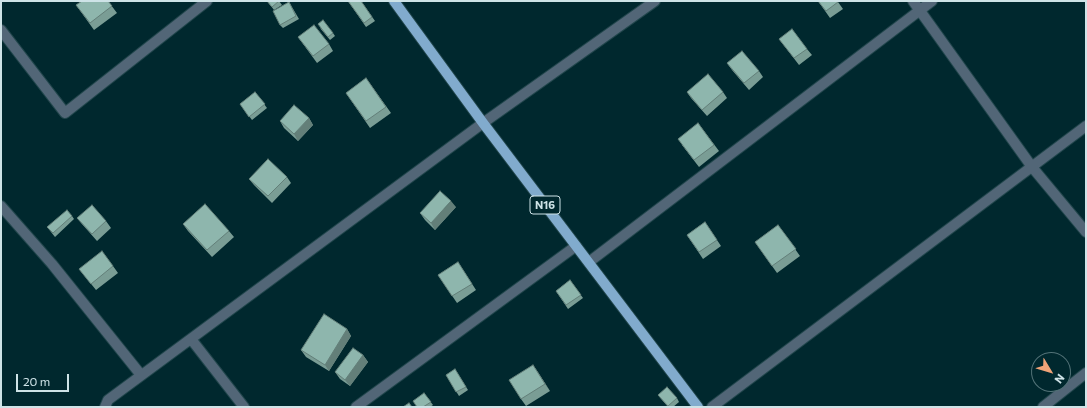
<!DOCTYPE html>
<html>
<head>
<meta charset="utf-8">
<style>
  body { margin:0 }
  #map { position:relative; width:1087px; height:408px; overflow:hidden; background:#00282e; font-family:Commissioner,sans-serif }
  canvas { display:block }
  .frame { position:absolute; inset:0; border:2px solid #cee3e7; pointer-events:none }
  .north { position:absolute; left:1031px; top:352px; width:40px; height:40px; box-sizing:border-box; background:#00282e; border:1px solid #527378; border-radius:50%; rotate:128deg; font-size:11px; font-weight:700; line-height:16px; text-align:center; color:#cee3e7 }
  .north::after { content:''; display:block; margin:auto; width:14px; height:18px; background:#efa378; clip-path:polygon(50% 0,100% 100%,50% 72%,0 100%) }
  .scale { position:absolute; left:16px; top:374px; width:53px; height:18px; box-sizing:border-box; border:2px solid #cee3e7; border-top:0; padding-left:5px; font-size:12px; line-height:14px; white-space:nowrap; color:#cee3e7; -webkit-text-stroke:3px #00282e; paint-order:stroke }
</style>
</head>
<body>
<div id="map">
<canvas width="1087" height="408"></canvas>
<div class="frame"></div>
<div class="north">N</div>
<div class="scale">20 m</div>
</div>
<script>
const ctx = document.querySelector('canvas').getContext('2d');
ctx.lineJoin = 'round';
const poly = rows => new Path2D(rows.map(r => 'M' + r).join(''));
function strokePath(path, color, width, dash) { ctx.strokeStyle = color; ctx.lineWidth = width; ctx.lineCap = dash ? 'butt' : 'round'; ctx.setLineDash(dash || []); ctx.stroke(path); }
function paint(path, color) { ctx.fillStyle = color; ctx.fill(path, 'evenodd'); }
function drawText(font, color, halo, rows, align = 'center') {
  ctx.font = font + ' Commissioner,sans-serif'; ctx.lineWidth = 4; ctx.setLineDash([]); ctx.textBaseline = 'middle'; ctx.strokeStyle = halo; ctx.fillStyle = color; for (const [text, x, y, turn = 0] of rows) {
    ctx.save(); ctx.translate(x, y); ctx.rotate((+turn || 0) * Math.PI / 180); ctx.textAlign = isNaN(turn) ? turn : align; if (halo) ctx.strokeText(text, 0, 0); ctx.fillText(text, 0, 0); ctx.restore();
  }
}
const minor = poly([
  [913,1,1032,167,1086,232],
  [1,30,65,113,207,1],
  [1,206,52,264,141,375],
  [589,262,932,1],
  [191,339,244,407],
  [105,407,108,400,483,123,655,1],
  [356,407,576,246],
  [712,407,1086,126],
  [1043,407,1086,373]
]);
const major = poly([
  [394,1,483,123,698,407]
]);
strokePath(minor, '#21464c', 12);
strokePath(major, '#21464c', 12);
strokePath(minor, '#526677', 10);
strokePath(major, '#81abcd', 10);
paint(poly([
  [108,1,117,13,94,30,76,5],
  [267,1,279,1,282,5,274,10],
  [348,1,361,1,375,21,366,27],
  [818,1,838,2,843,9,830,18],
  [289,2,299,19,283,28,280,25],
  [320,28,333,33,335,36,330,40],
  [298,37,329,44,333,51,317,63],
  [779,39,807,49,812,55,799,65],
  [727,63,759,71,763,77,749,90,732,70],
  [366,78,391,113,370,128,346,93],
  [255,92,267,108,252,120,240,104],
  [687,92,723,92,727,98,707,116,691,98],
  [309,118,313,125,298,141,284,128,280,121],
  [698,123,719,151,699,167,682,145],
  [287,177,291,183,272,203,254,185,249,179],
  [456,207,435,230,425,220,420,213],
  [72,216,74,219,55,237,47,227],
  [77,218,106,221,111,228,97,241,82,224],
  [705,222,721,246,703,259,687,235],
  [183,224,229,231,234,237,212,257,188,231],
  [778,225,800,256,777,273,755,242],
  [458,262,476,290,457,303,438,275],
  [113,266,118,273,96,290,79,269],
  [570,280,583,298,568,309,556,291],
  [347,329,351,336,329,371,306,357,301,350],
  [363,355,368,362,350,386,340,379,335,372],
  [533,365,550,391,526,406,521,399],
  [455,369,468,390,459,396,446,375],
  [424,393,433,405,430,407,417,407],
  [658,395,677,398,679,402,673,407,668,407]
]), '#7a9d95');
paint(poly([
  [309,118,313,125,298,141,294,134],
  [451,201,456,207,435,230,431,223],
  [347,329,351,336,329,371,325,365],
  [363,355,368,362,350,386,345,380],
  [533,365,538,372,550,391,545,384]
]), '#637f79');
const building = poly([
  [82,1,108,1,112,6,90,23,76,5,82,1],
  [267,1,279,1,272,7,267,1],
  [348,1,361,1,372,17,364,23,348,1],
  [818,1,837,1,838,2,826,11,818,1],
  [289,2,296,16,280,25,273,11,289,2],
  [323,20,333,33,328,37,318,24,323,20],
  [314,25,329,44,313,56,298,37,314,25],
  [792,29,807,49,794,58,779,39,792,29],
  [742,51,759,71,744,83,727,63,742,51],
  [708,74,723,92,702,110,687,92,708,74],
  [366,78,386,107,366,121,346,93,366,78],
  [255,92,265,104,249,117,240,104,255,92],
  [294,105,309,118,294,134,280,121,294,105],
  [698,123,714,145,694,160,678,139,698,123],
  [268,159,287,177,268,196,249,179,268,159],
  [440,191,451,201,431,223,420,213,440,191],
  [205,204,229,231,207,250,183,224,205,204],
  [92,205,106,221,92,234,77,218,92,205],
  [67,210,72,216,53,233,47,227,67,210],
  [705,222,717,240,699,252,687,235,705,222],
  [778,225,796,249,772,266,755,242,778,225],
  [102,251,113,266,91,284,79,269,102,251],
  [458,262,472,284,452,296,438,275,458,262],
  [570,280,581,295,566,305,556,291,570,280],
  [324,314,347,329,325,365,301,350,324,314],
  [353,348,363,355,345,380,335,372,353,348],
  [533,365,545,384,521,399,509,380,533,365],
  [455,369,466,387,456,392,446,375,455,369],
  [667,387,677,398,668,406,658,395,667,387],
  [424,393,431,402,423,407,417,407,413,401,424,393],
  [409,403,412,407,403,407,409,403]
]);
paint(building, '#8eb6ad');
strokePath(building, '#637f79', 1);
for (const [x, y, w] of [
  [545,205,30]
]) { const box = new Path2D(); box.roundRect(x - w / 2, y - 9, w, 18, 3); ctx.fillStyle = '#00282e'; ctx.fill(box); strokePath(box, '#cee3e7', 1); }
drawText('bold 11px', '#cee3e7', null, [
  ["N16",545,205]
]);
</script>
</body>
</html>
